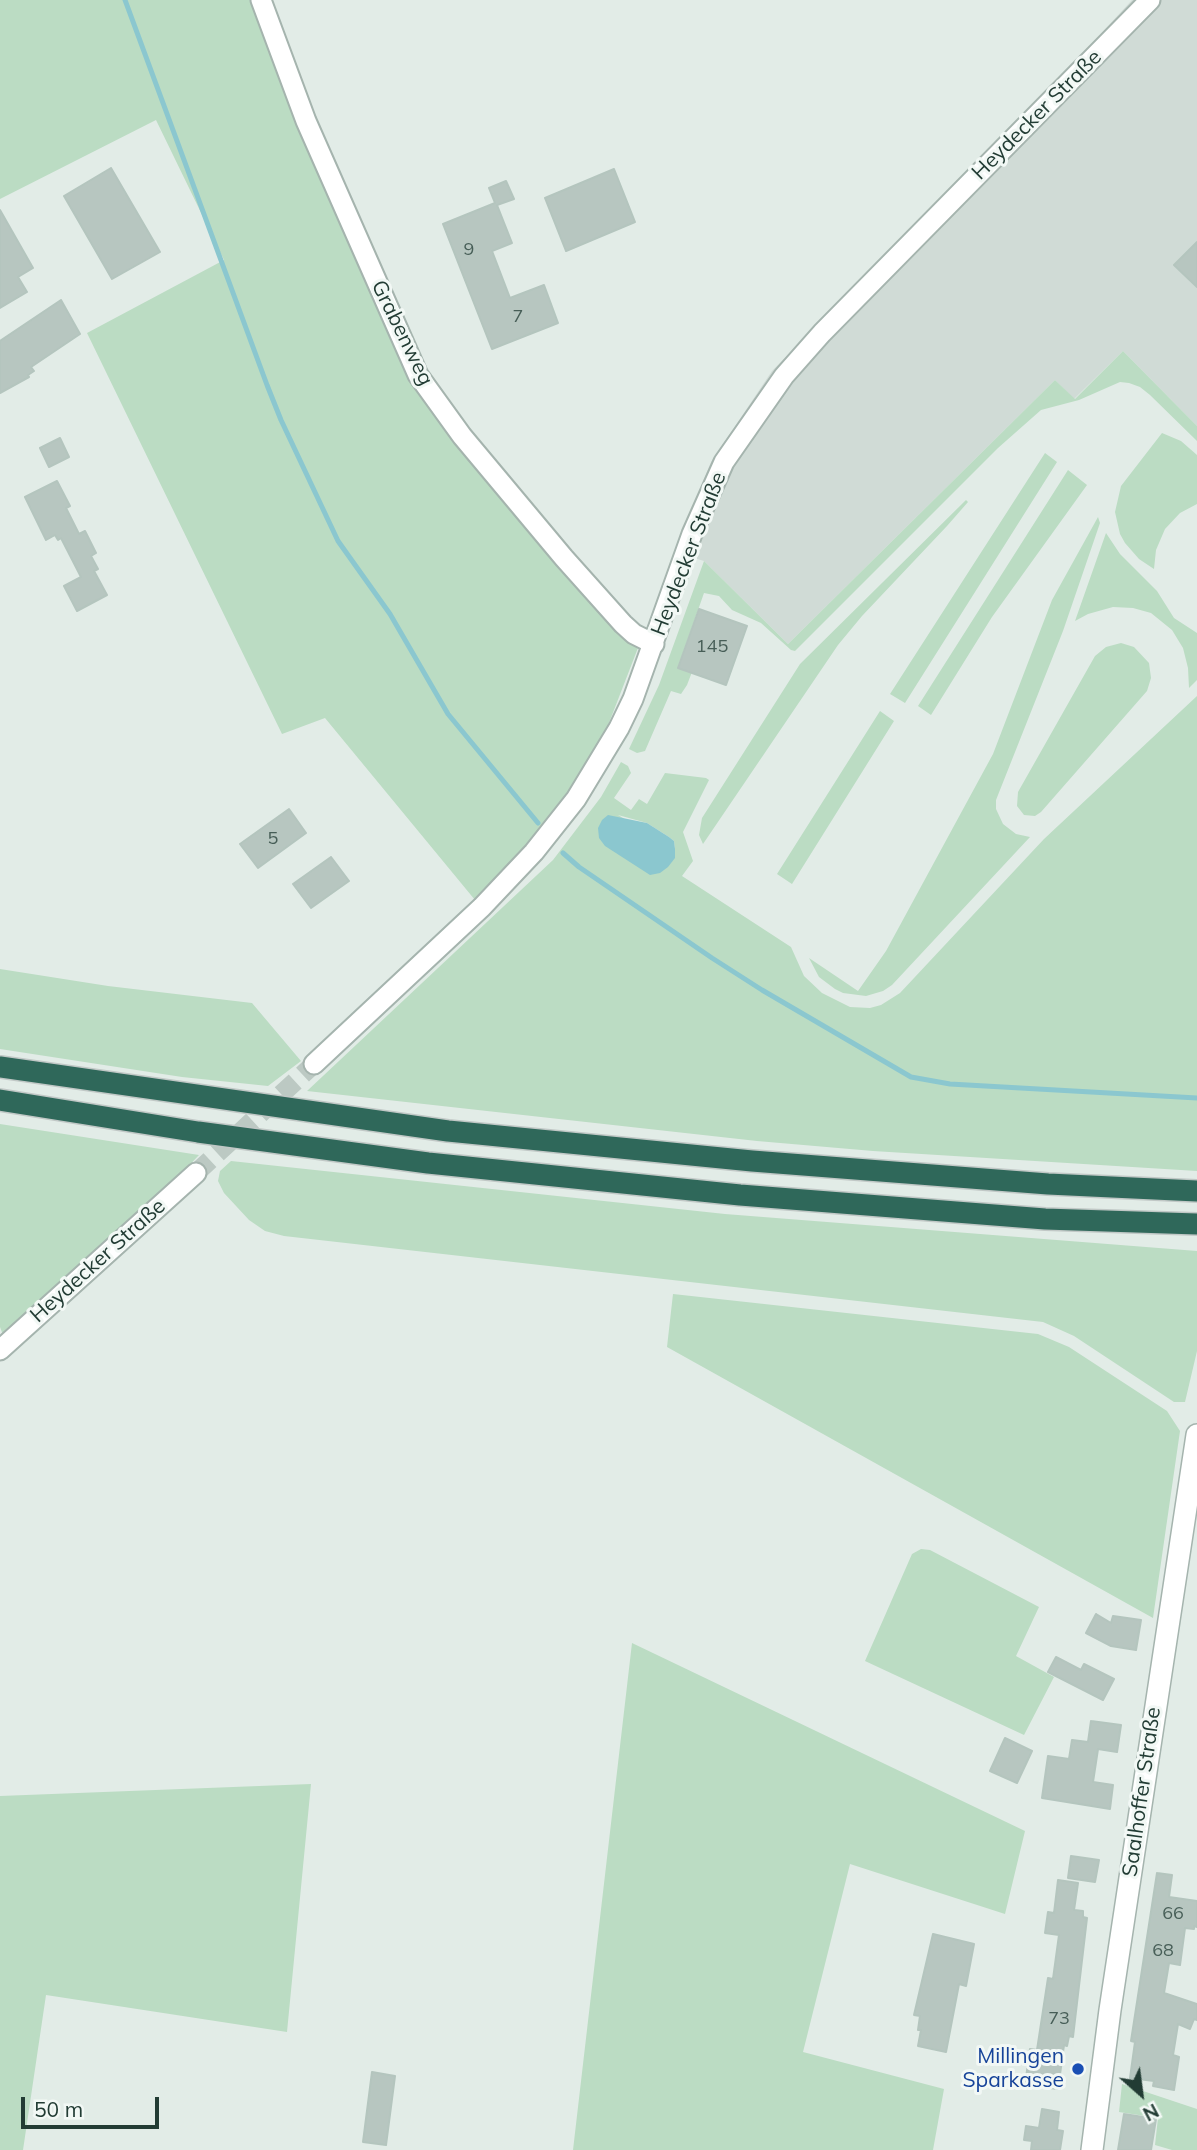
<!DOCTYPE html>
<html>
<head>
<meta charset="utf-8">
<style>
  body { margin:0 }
  #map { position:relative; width:1197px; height:2150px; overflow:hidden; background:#e2ece7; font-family:Mulish,sans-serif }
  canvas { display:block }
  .north { position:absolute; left:1106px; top:2059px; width:70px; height:70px; -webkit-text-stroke:5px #f2f8f5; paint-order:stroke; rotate:152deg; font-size:19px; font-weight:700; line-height:28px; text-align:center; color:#223c34 }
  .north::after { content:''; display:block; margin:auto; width:24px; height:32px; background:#223c34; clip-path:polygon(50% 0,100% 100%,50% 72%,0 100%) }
  .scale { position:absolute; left:21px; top:2097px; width:138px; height:32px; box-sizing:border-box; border:4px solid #223c34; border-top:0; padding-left:9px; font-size:21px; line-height:24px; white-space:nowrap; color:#223c34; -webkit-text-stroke:5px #f2f8f5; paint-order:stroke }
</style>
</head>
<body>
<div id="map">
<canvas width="1197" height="2150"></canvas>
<div class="north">N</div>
<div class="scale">50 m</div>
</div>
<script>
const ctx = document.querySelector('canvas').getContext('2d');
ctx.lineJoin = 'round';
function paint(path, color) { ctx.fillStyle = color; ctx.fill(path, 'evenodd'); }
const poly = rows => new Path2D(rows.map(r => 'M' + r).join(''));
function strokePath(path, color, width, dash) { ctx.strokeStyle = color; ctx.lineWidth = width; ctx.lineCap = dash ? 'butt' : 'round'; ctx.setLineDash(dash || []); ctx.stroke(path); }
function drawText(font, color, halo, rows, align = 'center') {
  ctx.font = font + ' Mulish,sans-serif'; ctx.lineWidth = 6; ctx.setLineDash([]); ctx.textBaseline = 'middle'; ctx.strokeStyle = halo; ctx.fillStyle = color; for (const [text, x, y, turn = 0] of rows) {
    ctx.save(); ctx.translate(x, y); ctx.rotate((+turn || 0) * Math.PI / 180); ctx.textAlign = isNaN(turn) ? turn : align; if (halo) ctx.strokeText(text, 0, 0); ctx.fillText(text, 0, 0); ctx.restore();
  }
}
paint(poly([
  [1132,0,1197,0,1197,426,1123,351,1074,399,1055,380,788,644,704,561,674,552,711,462,772,371,935,204,1028,113]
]), '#d0dbd6');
paint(poly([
  [0,0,261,0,418,375,643,635,600,746,561,808,475,900,325,718,282,734,87,333,224,260,156,120,0,199],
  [1123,351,1197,426,1197,441,1150,395,1140,387,1129,383,1120,382,1079,400,1041,410,998,448,795,651,791,650,761,623,732,610,719,596,704,593,678,667,692,672,687,685,681,694,671,691,645,751,637,753,629,749,659,685,704,561,788,644,1055,380,1075,399],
  [1162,433,1181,441,1197,455,1197,504,1180,513,1165,529,1156,550,1154,569,1139,559,1125,543,1120,534,1115,512,1121,486],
  [1045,453,1057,462,905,703,890,694],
  [1068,470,1087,485,992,617,931,715,918,706],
  [966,500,968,502,947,526,862,616,838,645,703,844,699,835,702,818,800,664],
  [1098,517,1100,523,1063,631,996,800,996,809,1003,824,1016,834,1030,837,892,985,883,991,866,996,843,993,835,989,819,977,809,958,858,991,886,951,993,754,1052,600],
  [1106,533,1120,554,1157,591,1174,618,1197,633,1197,680,1189,688,1188,668,1183,648,1172,630,1151,613,1133,608,1113,607,1088,614,1075,621],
  [1121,643,1134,647,1149,663,1151,678,1147,691,1041,812,1035,816,1024,815,1017,806,1018,792,1095,656,1106,647],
  [1197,696,1197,1171,873,1151,757,1141,307,1091,553,860,601,797,621,762,628,766,631,773,614,798,631,810,639,799,647,804,665,773,706,778,709,780,683,832,693,861,682,876,791,947,804,976,822,993,850,1007,870,1008,881,1005,900,993,1044,839],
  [618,815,647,823,669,837,674,841,675,849],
  [880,711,894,721,792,884,777,874],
  [0,969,108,986,252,1003,301,1061,268,1086,182,1077,0,1049],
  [0,1124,199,1155,167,1189,3,1335,0,1327],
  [231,1161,725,1214,1197,1251,1197,1351,1185,1402,1174,1402,1074,1336,1043,1322,284,1236,265,1231,249,1220,224,1193,218,1181,220,1171],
  [673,1294,1038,1334,1069,1347,1167,1411,1180,1431,1153,1618,667,1347],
  [921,1549,930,1550,1039,1607,1016,1656,1054,1677,1024,1735,865,1661,912,1554],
  [632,1643,1025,1831,1005,1914,850,1864,803,2052,944,2089,933,2150,573,2150],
  [311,1784,287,2032,46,1995,23,2150,0,2150,0,1796],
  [1122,2084,1197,2109,1197,2150,1172,2150,1155,2145,1158,2118,1119,2112]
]), '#bbdcc3');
paint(poly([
  [608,815,647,823,669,837,674,841,675,849,675,858,668,867,660,873,650,875,605,846,599,838,598,828,602,820]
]), '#8bc7cf');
strokePath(poly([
  [125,0,267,385,281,420,338,541,390,614,448,714,538,823],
  [563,853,579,867,712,958,762,990,911,1077,950,1084,1197,1098]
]), '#8bc7cf', 5);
const building = poly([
  [111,168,160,252,112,279,64,196,111,168],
  [614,169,635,222,566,251,545,198,614,169],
  [506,181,514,199,497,205,512,243,492,251,510,298,544,285,558,323,492,349,443,224,495,203,489,188,506,181],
  [0,210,33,268,18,277,27,292,0,308,0,210],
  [1197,242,1197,287,1174,265,1197,242],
  [61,300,80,334,31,367,34,371,28,375,29,377,0,393,0,341,61,300],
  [60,438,69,457,49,467,40,448,60,438],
  [57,481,70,506,66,508,79,534,85,531,96,553,91,556,98,569,94,571,107,595,77,611,64,586,81,577,61,538,58,540,55,535,46,540,25,497,57,481],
  [699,609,747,626,726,685,678,668,699,609],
  [289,809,306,833,258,868,240,844,289,809],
  [331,857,349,881,311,908,293,884,331,857],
  [1096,1614,1111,1623,1113,1616,1141,1620,1136,1650,1111,1646,1086,1633,1096,1614],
  [1056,1657,1081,1670,1084,1664,1114,1679,1103,1700,1048,1672,1056,1657],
  [1091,1721,1121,1725,1117,1752,1098,1749,1093,1782,1113,1785,1110,1809,1042,1798,1048,1756,1069,1759,1072,1740,1088,1742,1091,1721],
  [1005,1738,1032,1751,1017,1783,990,1771,1005,1738],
  [1071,1856,1099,1860,1095,1882,1068,1878,1071,1856],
  [1157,1873,1172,1875,1169,1897,1197,1901,1197,1927,1194,1926,1194,1929,1185,1928,1180,1965,1169,1963,1164,1993,1197,2004,1197,2020,1194,2019,1190,2029,1178,2024,1173,2055,1179,2057,1174,2090,1153,2086,1154,2081,1130,2078,1135,2042,1131,2041,1157,1873],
  [1058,1880,1078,1883,1074,1910,1083,1911,1083,1917,1087,1918,1073,2037,1069,2036,1067,2046,1064,2045,1058,2089,1025,2085,1030,2049,1037,2050,1048,1978,1053,1979,1059,1935,1045,1933,1048,1912,1054,1913,1058,1880],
  [933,1934,974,1944,966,1986,959,1984,946,2052,918,2046,921,2030,918,2030,920,2016,914,2015,933,1934],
  [372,2072,395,2076,386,2145,363,2142,372,2072],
  [1042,2109,1059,2112,1057,2130,1063,2131,1060,2150,1031,2150,1032,2141,1024,2140,1026,2126,1039,2128,1042,2109],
  [1124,2114,1156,2119,1151,2150,1118,2150,1124,2114]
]);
paint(building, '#b7c6c0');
strokePath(building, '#b4c5be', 2);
strokePath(poly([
  [196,1173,314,1064]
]), '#bcc9c3', 19, [19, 10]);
const minor = poly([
  [261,0,306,121,418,375,462,436,564,558,623,624,634,634,654,644],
  [314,1064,482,907,534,852,576,799,619,728,633,699,692,534,724,462,784,376,822,333,1150,0],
  [0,1350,196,1173]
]);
const tertiary = poly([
  [1092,2150,1110,2010,1197,1435]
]);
const motorway = poly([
  [0,1067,448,1131,752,1161,1048,1184,1197,1191],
  [0,1100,198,1132,428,1163,740,1195,1045,1219,1197,1224]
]);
strokePath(minor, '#a5b4ae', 23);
strokePath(tertiary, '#a5b4ae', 24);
strokePath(motorway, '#c1c8c6', 24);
strokePath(minor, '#fff', 19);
strokePath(tertiary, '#fff', 21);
strokePath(motorway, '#2f685a', 21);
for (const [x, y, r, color] of [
  [1078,2069,7,"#1a4fb4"]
]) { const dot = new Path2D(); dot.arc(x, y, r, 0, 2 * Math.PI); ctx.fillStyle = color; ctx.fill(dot); strokePath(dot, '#f2f8f5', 2.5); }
drawText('18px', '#475e57', null, [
  ["9",469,250],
  ["7",518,317],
  ["145",712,647],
  ["5",273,839],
  ["66",1173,1914],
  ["68",1163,1951],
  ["73",1059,2019]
]);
drawText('21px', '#223c34', '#f2f8f5', [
  ["Heydecker Straße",1037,115,-45],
  ["Grabenweg",402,333,64],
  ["Heydecker Straße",689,554,-69],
  ["Heydecker Straße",98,1261,-42],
  ["Saalhoffer Straße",1142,1792,-82]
]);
drawText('21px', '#164399', '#f2f8f5', [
  ["Millingen",1064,2057],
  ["Sparkasse",1064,2081]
], 'right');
</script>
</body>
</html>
